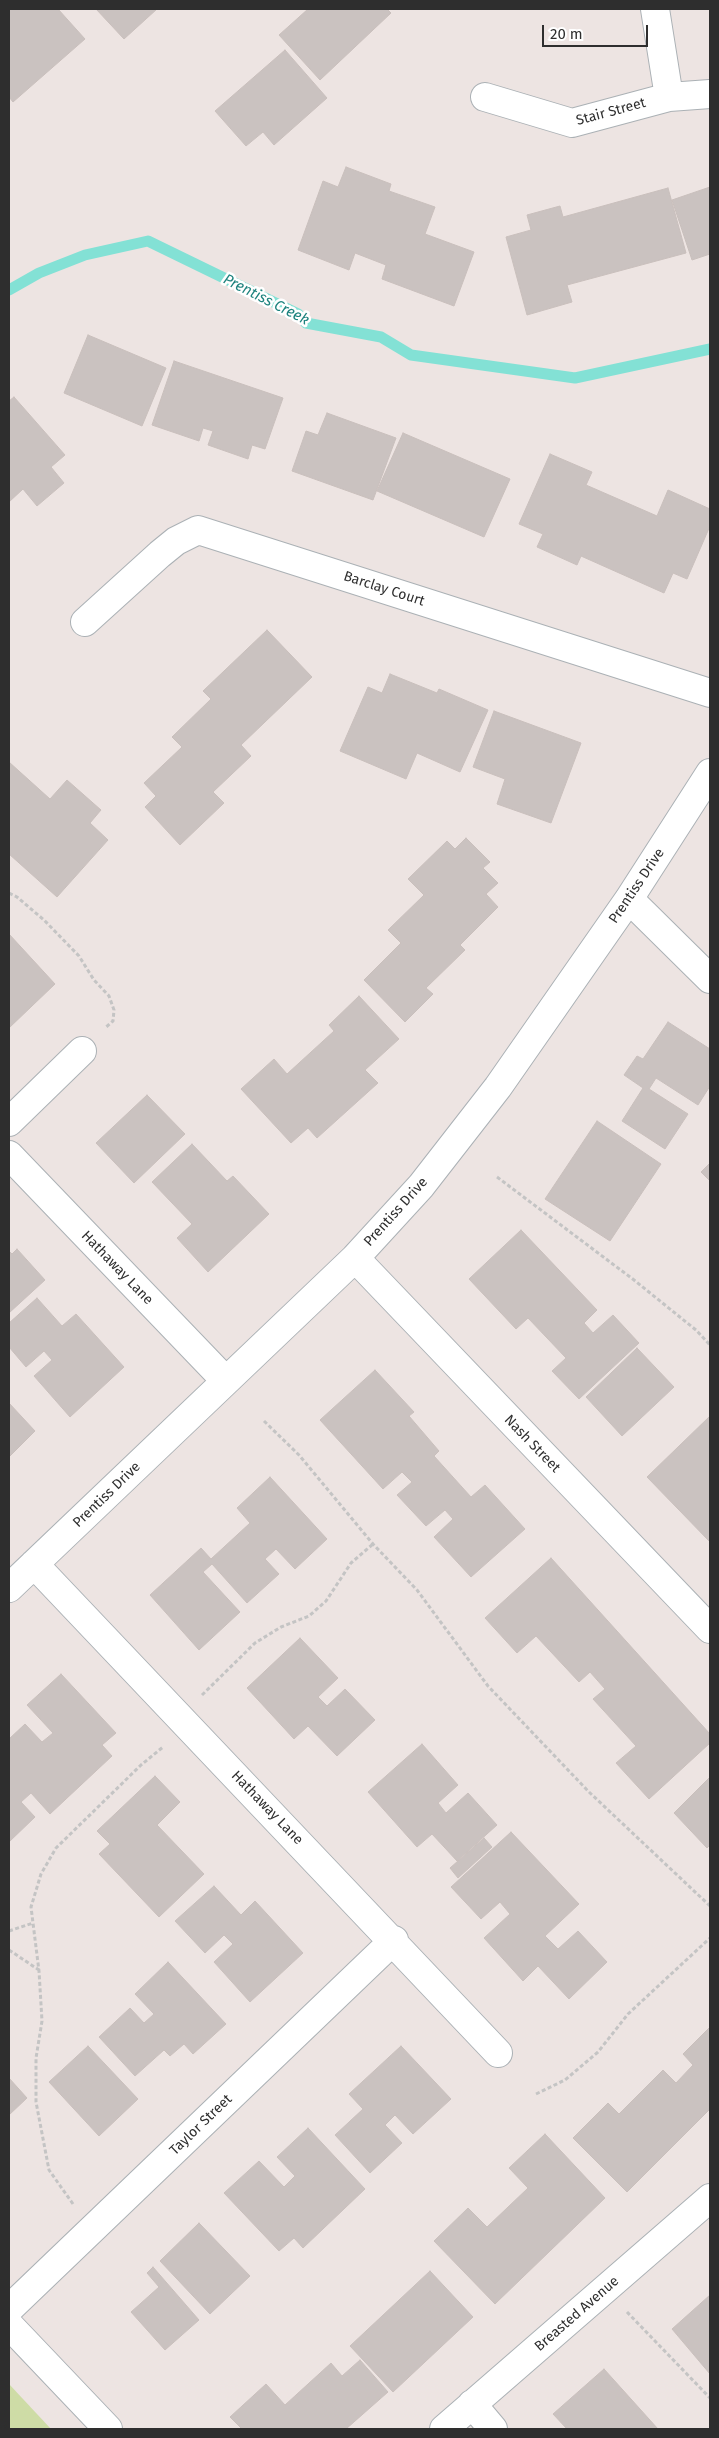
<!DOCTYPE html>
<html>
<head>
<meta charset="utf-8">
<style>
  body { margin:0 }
  #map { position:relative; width:719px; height:2438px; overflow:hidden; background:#ede4e2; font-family:"Fira Sans",sans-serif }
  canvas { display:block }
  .frame { position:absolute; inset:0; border:10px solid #2e2e2e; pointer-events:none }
  .scale { position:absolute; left:542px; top:25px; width:106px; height:22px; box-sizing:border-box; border:2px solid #2e2e2e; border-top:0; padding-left:6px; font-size:15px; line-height:18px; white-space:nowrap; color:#2e2e2e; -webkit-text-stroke:4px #fff; paint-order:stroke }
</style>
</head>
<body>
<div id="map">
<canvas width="719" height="2438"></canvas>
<div class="frame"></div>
<div class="scale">20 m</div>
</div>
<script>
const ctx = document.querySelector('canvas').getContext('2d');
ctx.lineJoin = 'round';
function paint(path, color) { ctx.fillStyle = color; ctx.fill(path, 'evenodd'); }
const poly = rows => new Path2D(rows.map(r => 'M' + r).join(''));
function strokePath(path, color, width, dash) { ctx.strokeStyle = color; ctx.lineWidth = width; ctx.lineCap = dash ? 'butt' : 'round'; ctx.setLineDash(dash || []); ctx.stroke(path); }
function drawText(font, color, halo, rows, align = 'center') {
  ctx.font = font + ' "Fira Sans",sans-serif'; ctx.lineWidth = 5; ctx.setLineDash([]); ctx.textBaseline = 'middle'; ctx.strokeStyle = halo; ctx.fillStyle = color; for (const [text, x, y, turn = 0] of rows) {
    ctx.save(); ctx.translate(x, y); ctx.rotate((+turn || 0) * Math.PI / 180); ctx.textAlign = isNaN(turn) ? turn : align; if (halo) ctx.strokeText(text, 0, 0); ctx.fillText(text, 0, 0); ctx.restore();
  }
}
paint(poly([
  [9,2384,51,2429,9,2429]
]), '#cedca6');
strokePath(poly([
  [9,290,39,273,85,255,148,241,298,314,306,323,381,337,411,355,575,378,710,349]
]), '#83e1d5', 11);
const building = poly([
  [9,9,58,9,85,39,13,102,9,97,9,9],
  [96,9,157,9,124,39,96,9],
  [308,9,387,9,391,13,320,80,279,35,308,9],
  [285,50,327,98,274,145,263,132,246,146,215,111,285,50],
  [346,167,391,184,389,191,435,207,425,234,474,252,454,306,382,279,386,265,355,253,349,270,298,250,323,181,338,187,346,167],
  [710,187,710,254,692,260,672,200,710,187],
  [668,188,686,253,567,285,572,302,527,315,506,237,531,230,527,215,560,206,563,217,668,188],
  [88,335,166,368,142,426,64,393,88,335],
  [174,361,283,398,265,449,252,445,248,459,208,445,213,431,203,428,199,441,152,425,174,361],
  [14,397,65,455,51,467,64,483,37,506,23,489,9,502,9,401,14,397],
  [327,413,396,438,373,500,292,471,306,431,318,435,327,413],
  [403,433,510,479,484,537,377,491,403,433],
  [550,454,592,472,586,485,657,516,668,490,710,509,710,526,687,579,673,573,664,593,581,556,577,565,537,547,543,534,519,524,550,454],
  [267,630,312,677,241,745,251,756,213,792,224,803,180,845,145,807,156,796,144,783,182,747,172,737,211,699,203,691,267,630],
  [390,674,437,693,439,689,488,710,460,772,417,753,406,779,340,751,368,687,382,693,390,674],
  [494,711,581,743,551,823,497,804,505,779,473,767,494,711],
  [9,762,50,799,67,780,101,810,90,823,108,840,57,897,9,854,9,762],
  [466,838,490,862,483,868,498,883,486,894,498,907,460,945,465,950,426,988,433,994,405,1022,364,980,401,943,388,930,424,895,408,879,447,841,455,849,466,838],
  [9,934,55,984,9,1028,9,934],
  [359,996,399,1039,365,1070,378,1083,317,1138,308,1128,291,1143,241,1089,274,1059,287,1074,334,1031,329,1025,359,996],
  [668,1022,710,1049,710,1086,698,1105,656,1078,649,1089,688,1114,665,1149,622,1121,643,1088,624,1075,637,1056,643,1059,668,1022],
  [147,1095,185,1134,134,1183,96,1143,147,1095],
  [597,1121,661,1164,610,1241,545,1199,597,1121],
  [192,1144,227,1181,233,1176,269,1214,208,1272,177,1238,192,1224,152,1182,192,1144],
  [710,1163,710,1181,701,1172,710,1163],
  [521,1230,597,1310,584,1323,593,1333,613,1315,639,1343,579,1399,552,1371,566,1358,528,1318,516,1329,469,1279,521,1230],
  [17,1249,45,1280,9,1313,9,1251,12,1254,17,1249],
  [37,1298,62,1326,76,1314,124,1367,70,1417,34,1376,52,1360,44,1351,26,1367,9,1347,9,1323,37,1298],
  [637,1348,674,1387,622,1436,586,1397,637,1348],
  [375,1370,414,1412,409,1416,439,1451,434,1456,471,1497,485,1485,525,1529,471,1577,434,1537,453,1519,445,1510,426,1526,397,1495,412,1482,402,1472,383,1489,320,1420,375,1370],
  [9,1403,35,1431,9,1457,9,1403],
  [710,1416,710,1542,647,1477,710,1416],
  [270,1477,327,1539,295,1569,276,1549,265,1559,279,1574,247,1603,212,1564,203,1572,240,1612,199,1650,150,1595,201,1548,211,1559,250,1523,237,1508,270,1477],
  [551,1558,710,1734,710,1743,649,1799,616,1763,636,1746,593,1699,605,1689,590,1672,579,1682,536,1636,517,1653,485,1618,551,1558],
  [300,1638,338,1678,318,1697,327,1706,345,1689,375,1720,337,1756,308,1726,294,1739,247,1688,300,1638],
  [61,1674,116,1733,102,1745,112,1756,50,1814,31,1793,21,1802,35,1817,9,1842,9,1739,25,1724,42,1742,53,1733,27,1705,61,1674],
  [422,1744,458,1785,438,1803,446,1813,468,1793,497,1825,457,1861,432,1834,417,1847,368,1792,422,1744],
  [155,1776,180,1802,157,1825,204,1874,159,1917,99,1854,110,1844,97,1831,155,1776],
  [710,1777,710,1845,707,1848,674,1813,710,1777],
  [511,1832,579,1904,545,1936,558,1949,578,1931,607,1962,569,1999,538,1966,523,1981,484,1938,510,1914,500,1902,481,1919,451,1887,511,1832],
  [484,1838,492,1847,458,1878,450,1868,484,1838],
  [214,1886,241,1915,255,1901,303,1953,250,2002,214,1962,233,1944,224,1935,205,1953,175,1921,214,1886],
  [168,1962,226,2024,193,2054,184,2044,170,2056,164,2050,135,2076,99,2037,130,2008,144,2023,154,2014,135,1994,168,1962],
  [710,2027,710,2109,627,2192,573,2138,608,2103,619,2114,663,2070,676,2083,693,2065,683,2054,710,2027],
  [88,2046,138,2099,99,2136,49,2082,88,2046],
  [401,2046,451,2099,413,2134,395,2115,385,2125,402,2143,370,2173,335,2135,363,2109,349,2094,401,2046],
  [9,2078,27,2098,9,2115,9,2078],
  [308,2128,365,2189,303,2248,294,2238,279,2251,224,2193,259,2161,284,2187,295,2176,277,2157,308,2128],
  [545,2134,605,2198,495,2304,434,2241,468,2208,487,2227,528,2188,509,2168,545,2134],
  [199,2223,250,2276,210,2314,160,2261,199,2223],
  [153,2267,199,2320,165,2350,131,2312,159,2287,147,2273,153,2267],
  [430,2271,473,2317,393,2392,350,2346,430,2271],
  [710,2295,710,2374,672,2329,710,2295],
  [360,2360,388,2392,346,2429,242,2429,230,2417,266,2384,285,2405,331,2363,342,2376,360,2360],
  [604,2369,658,2429,567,2429,553,2414,604,2369]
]);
paint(building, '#cac2c0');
strokePath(building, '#c9bfbc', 1);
const minor = poly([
  [655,9,669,97],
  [485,97,572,123,669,97,710,94],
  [85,622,160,554,176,541,198,530,710,693],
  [629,899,710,979],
  [9,1122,82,1051],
  [9,1155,226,1381],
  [355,1258,710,1629],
  [34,1564,498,2053],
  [9,1588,355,1258,421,1186,498,1087,629,899,710,773],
  [9,2309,394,1940],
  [9,2325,108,2429],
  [472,2404,493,2429],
  [444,2429,710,2198]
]);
strokePath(minor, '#abb1b5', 30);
strokePath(poly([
  [9,893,17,897,44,920,79,956,94,980,109,996,114,1010,113,1021,105,1028],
  [497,1177,634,1280,696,1330,710,1345],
  [264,1421,299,1455,373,1544,417,1590,488,1686,589,1792,710,1906],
  [202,1695,255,1643,281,1627,309,1616,326,1601,351,1563,373,1544],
  [9,1931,33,1923],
  [9,1950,39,1970],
  [536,2094,565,2080,598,2052,628,2014,710,1938],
  [73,2204,49,2170,36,2102,36,2058,42,2021,39,1971,31,1907,41,1874,56,1848,141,1765,163,1747],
  [627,2312,710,2398]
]), '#c4c4c4', 3, [4, 2.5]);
strokePath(minor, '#fff', 28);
drawText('14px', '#2e2e2e', '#fff', [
  ["Stair Street",611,112,-15],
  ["Barclay Court",384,589,18],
  ["Prentiss Drive",637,886,-56],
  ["Prentiss Drive",396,1212,-48],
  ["Hathaway Lane",117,1268,46],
  ["Nash Street",532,1444,46],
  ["Prentiss Drive",107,1495,-44],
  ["Hathaway Lane",267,1808,46],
  ["Taylor Street",201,2125,-44],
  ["Breasted Avenue",577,2314,-41]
]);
drawText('italic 15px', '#1e837e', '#fff', [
  ["Prentiss Creek",266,300,27]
]);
</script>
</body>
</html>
